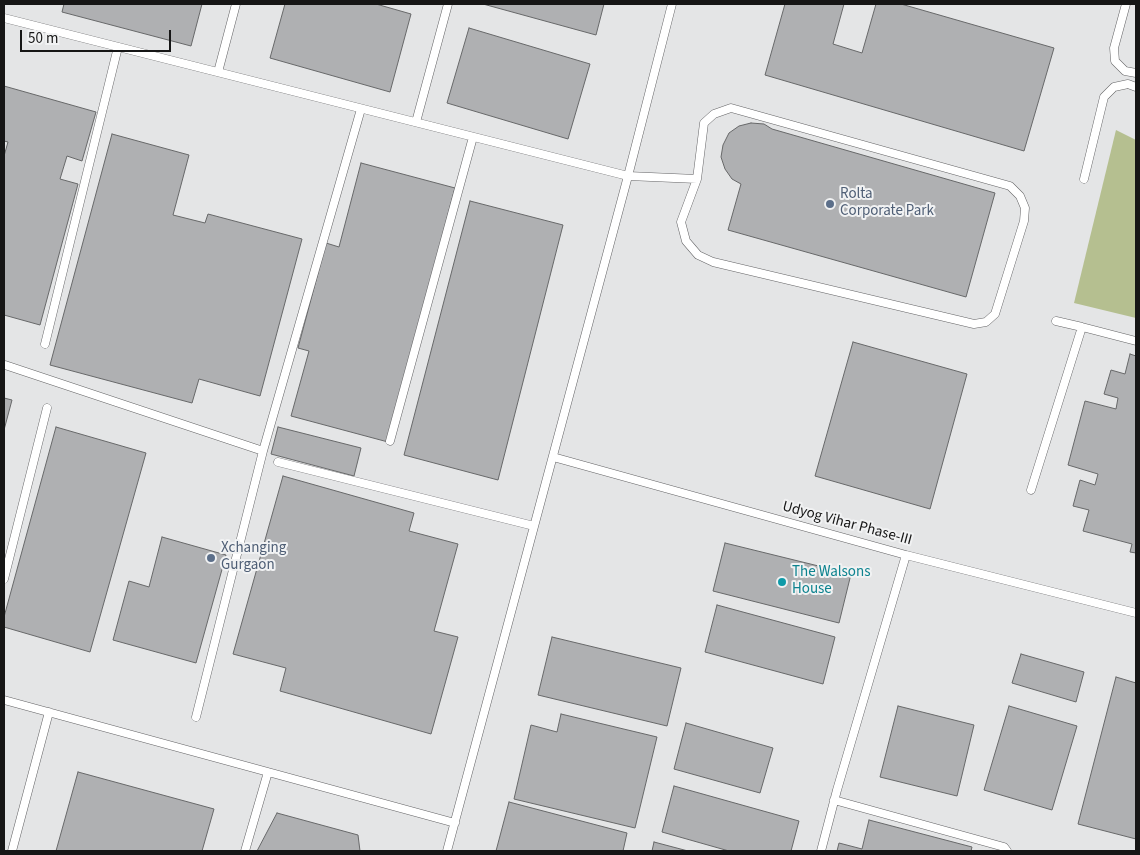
<!DOCTYPE html>
<html>
<head>
<meta charset="utf-8">
<style>
  body { margin:0 }
  #map { position:relative; width:1140px; height:855px; overflow:hidden; background:#e4e5e6; font-family:"Source Sans 3",sans-serif }
  canvas { display:block }
  .frame { position:absolute; inset:0; border:5px solid #161616; pointer-events:none }
  .scale { position:absolute; left:20px; top:30px; width:151px; height:22px; box-sizing:border-box; border:2px solid #161616; border-top:0; padding-left:6px; font-size:15px; line-height:18px; white-space:nowrap; color:#161616; -webkit-text-stroke:4px #f1f2f3; paint-order:stroke }
</style>
</head>
<body>
<div id="map">
<canvas width="1140" height="855"></canvas>
<div class="frame"></div>
<div class="scale">50 m</div>
</div>
<script>
const ctx = document.querySelector('canvas').getContext('2d');
ctx.lineJoin = 'round';
function paint(path, color) { ctx.fillStyle = color; ctx.fill(path, 'evenodd'); }
const poly = rows => new Path2D(rows.map(r => 'M' + r).join(''));
function strokePath(path, color, width, dash) { ctx.strokeStyle = color; ctx.lineWidth = width; ctx.lineCap = dash ? 'butt' : 'round'; ctx.setLineDash(dash || []); ctx.stroke(path); }
function drawText(font, color, halo, rows, align = 'center') {
  ctx.font = font + ' "Source Sans 3",sans-serif'; ctx.lineWidth = 4; ctx.setLineDash([]); ctx.textBaseline = 'middle'; ctx.strokeStyle = halo; ctx.fillStyle = color; for (const [text, x, y, turn = 0] of rows) {
    ctx.save(); ctx.translate(x, y); ctx.rotate((+turn || 0) * Math.PI / 180); ctx.textAlign = isNaN(turn) ? turn : align; if (halo) ctx.strokeText(text, 0, 0); ctx.fillText(text, 0, 0); ctx.restore();
  }
}
paint(poly([
  [1116,130,1136,140,1136,318,1074,303]
]), '#b5bf90');
const building = poly([
  [64,4,202,4,191,46,62,12,64,4],
  [285,4,376,4,411,14,390,92,270,58,285,4],
  [483,4,604,4,596,35,483,4],
  [785,4,844,4,833,44,862,53,876,4,901,4,1054,48,1024,151,765,75,785,4],
  [469,28,590,64,568,139,447,103,469,28],
  [4,86,96,112,82,161,67,156,60,179,78,184,40,325,4,315,4,156,8,142,4,141,4,86],
  [751,123,764,124,772,129,995,193,966,297,728,230,741,184,732,179,725,169,721,157,723,145,729,133,739,126,751,123],
  [112,134,189,155,173,215,205,223,208,214,302,239,260,396,199,379,192,403,50,365,112,134],
  [361,163,455,188,388,442,291,416,309,351,298,348,326,243,339,247,361,163],
  [470,201,563,225,498,480,404,455,470,201],
  [853,342,967,374,930,509,815,476,853,342],
  [1130,354,1136,356,1136,553,1130,552,1132,544,1083,531,1089,510,1073,506,1080,480,1095,485,1098,474,1068,465,1085,401,1116,409,1118,398,1104,394,1111,370,1125,374,1130,354],
  [4,398,12,400,4,430,4,398],
  [56,427,146,453,90,652,4,627,4,617,56,427],
  [278,427,361,448,354,476,271,454,278,427],
  [283,476,414,513,409,531,458,544,434,631,458,637,431,734,280,691,286,668,233,654,283,476],
  [162,537,226,555,196,663,113,640,129,581,149,587,162,537],
  [725,543,851,574,839,623,713,591,725,543],
  [717,605,835,637,823,684,705,652,717,605],
  [552,637,681,668,667,726,538,695,552,637],
  [1021,654,1084,672,1076,702,1012,683,1021,654],
  [1116,677,1136,683,1136,839,1078,824,1116,677],
  [898,706,974,725,957,796,880,777,898,706],
  [1009,706,1077,726,1052,810,984,790,1009,706],
  [561,714,657,737,635,828,514,799,531,725,557,732,561,714],
  [686,723,773,748,760,793,674,769,686,723],
  [78,772,214,809,202,851,56,851,78,772],
  [674,786,799,821,791,851,729,851,662,832,674,786],
  [509,802,627,833,623,851,496,851,509,802],
  [277,813,358,835,360,851,257,851,277,813],
  [869,820,972,847,971,851,837,851,839,843,862,849,869,820],
  [654,842,688,851,652,851,654,842]
]);
paint(building, '#afb0b2');
strokePath(building, '#676869', 1);
const service = poly([
  [1126,4,1114,48,1115,61,1125,71,1136,73],
  [4,18,628,176,697,179,681,222,686,241,698,255,713,262,974,324,986,322,995,314,1024,221,1025,208,1020,196,1010,186,731,108,714,114,704,123,697,179],
  [218,72,236,4],
  [416,122,448,4],
  [1084,179,1104,97,1114,87,1128,84,1136,87],
  [1056,321,1082,327,1136,341],
  [45,344,118,47],
  [5,365,263,451],
  [390,441,473,137],
  [553,457,906,555,1136,613],
  [278,462,534,526],
  [1031,490,1082,327],
  [4,579,47,408],
  [4,700,455,823],
  [196,717,263,451,361,109],
  [834,800,1004,847,1007,851],
  [12,851,49,712],
  [245,851,268,772],
  [447,851,628,176,672,4],
  [821,851,837,790,906,555]
]);
strokePath(service, '#656567', 9);
strokePath(service, '#fff', 8);
for (const [x, y, r, color] of [
  [830,204,5,"#5c6f8a"],
  [211,558,5,"#5c6f8a"],
  [782,582,5,"#0f9aa8"]
]) { const dot = new Path2D(); dot.arc(x, y, r, 0, 2 * Math.PI); ctx.fillStyle = color; ctx.fill(dot); strokePath(dot, '#f1f2f3', 2); }
drawText('15px', '#4e5e75', '#f1f2f3', [
  ["Rolta",840,195],
  ["Corporate Park",840,212],
  ["Xchanging",221,549],
  ["Gurgaon",221,566]
], 'left');
drawText('15px', '#161616', '#f1f2f3', [
  ["Udyog Vihar Phase-III",847,524,15]
]);
drawText('15px', '#0d838f', '#f1f2f3', [
  ["The Walsons",792,573],
  ["House",792,590]
], 'left');
</script>
</body>
</html>
